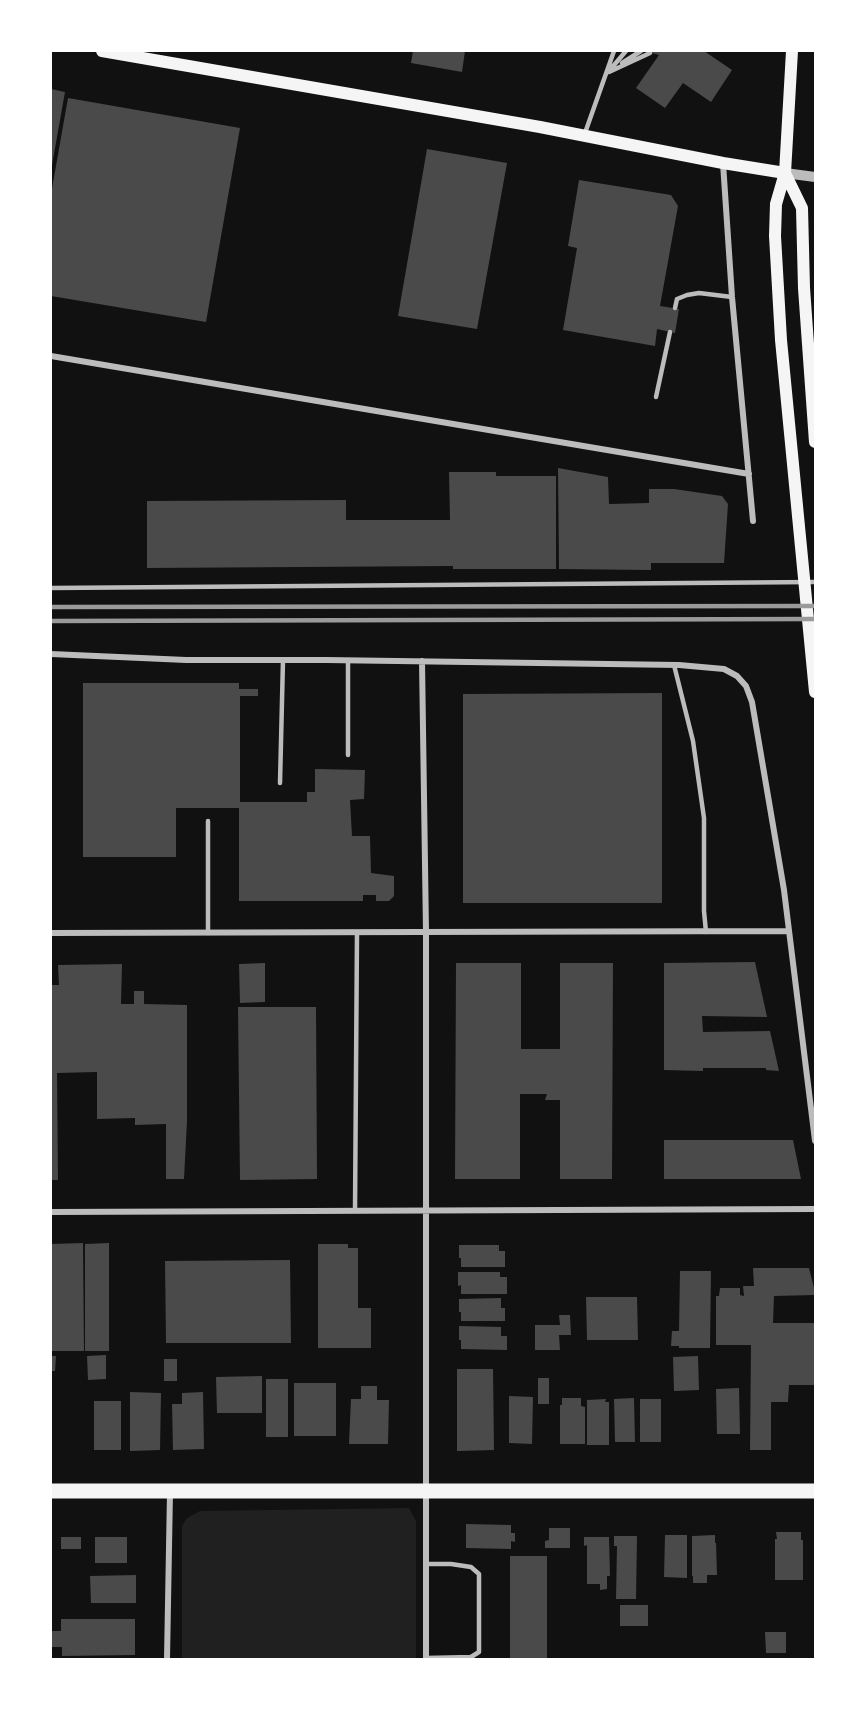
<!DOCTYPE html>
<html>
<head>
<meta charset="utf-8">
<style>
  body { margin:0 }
  #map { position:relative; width:866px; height:1710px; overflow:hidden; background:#111; font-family:Overpass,sans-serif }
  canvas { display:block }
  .frame { position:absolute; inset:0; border:52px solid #fff; pointer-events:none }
</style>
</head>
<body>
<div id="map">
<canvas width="866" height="1710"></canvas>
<div class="frame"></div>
</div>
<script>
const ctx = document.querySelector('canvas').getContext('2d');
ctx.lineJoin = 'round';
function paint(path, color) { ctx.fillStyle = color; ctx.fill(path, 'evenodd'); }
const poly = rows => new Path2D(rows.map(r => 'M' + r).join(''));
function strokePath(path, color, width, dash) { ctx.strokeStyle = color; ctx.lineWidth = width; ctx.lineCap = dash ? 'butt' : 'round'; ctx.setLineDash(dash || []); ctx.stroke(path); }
paint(poly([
  [409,1508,416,1521,416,1659,182,1659,182,1526,187,1518,200,1511]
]), '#202020');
paint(poly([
  [413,51,465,51,462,72,411,63],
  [645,51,704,51,732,70,711,102,683,83,665,108,636,88,659,55],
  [51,89,65,92,52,165,51,165],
  [68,98,240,128,206,322,51,296,51,194],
  [427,149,507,163,477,329,398,316],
  [579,180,671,195,678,206,660,306,679,309,675,333,657,329,655,346,563,330,577,248,568,246],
  [558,468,608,477,609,504,649,503,649,489,674,489,722,496,728,504,724,563,651,563,651,570,559,569],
  [449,472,496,472,496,476,556,476,556,569,453,569,453,566,147,568,147,501,346,500,346,520,450,520],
  [83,683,239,683,239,689,258,689,258,696,240,696,240,802,307,802,307,792,315,792,315,769,365,770,364,799,350,800,352,836,370,836,371,873,394,876,394,896,389,901,376,901,376,895,363,895,363,901,239,901,239,808,176,808,176,857,83,857],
  [662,693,662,903,463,903,463,694],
  [755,962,767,1017,702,1016,703,1032,770,1031,779,1071,766,1070,766,1068,703,1068,703,1071,664,1070,664,963],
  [265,963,265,1002,240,1003,239,964],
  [456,963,521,963,521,1049,560,1049,560,963,613,963,612,1179,560,1179,560,1100,545,1100,547,1094,520,1094,520,1179,455,1179],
  [122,964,121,1004,134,1004,134,991,144,991,144,1004,187,1005,187,1121,184,1179,166,1179,166,1124,135,1125,135,1118,97,1119,97,1072,57,1073,58,1180,51,1180,51,985,59,985,58,965],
  [238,1007,316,1007,317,1179,240,1180],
  [664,1140,793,1140,801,1179,664,1179],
  [83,1243,84,1351,51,1351,51,1244],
  [109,1243,109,1351,85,1351,85,1244],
  [318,1244,348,1244,348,1248,358,1248,358,1308,371,1308,371,1348,318,1348],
  [459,1245,499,1245,499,1251,505,1251,505,1267,461,1267,461,1258,459,1258],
  [290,1260,291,1343,166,1343,165,1261],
  [753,1268,809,1268,815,1292,815,1295,774,1296,773,1323,815,1323,815,1385,789,1385,788,1402,771,1402,771,1450,750,1450,751,1345,716,1345,716,1296,719,1296,720,1288,740,1288,740,1295,744,1296,743,1286,754,1286],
  [680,1271,711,1271,710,1348,679,1348,679,1346,671,1346,672,1331,679,1331],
  [458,1272,500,1272,500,1277,507,1277,507,1294,461,1294,461,1285,458,1286],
  [586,1297,637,1297,638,1340,587,1340],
  [501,1298,501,1308,505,1308,505,1321,461,1321,461,1312,459,1312,459,1299],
  [559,1315,570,1315,571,1335,559,1335,560,1350,535,1350,535,1325,560,1325],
  [459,1326,501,1327,501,1336,507,1336,507,1350,461,1349,461,1340,459,1340],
  [106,1355,106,1379,88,1380,87,1356],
  [51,1356,56,1356,55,1371,51,1371],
  [698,1356,699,1390,674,1391,673,1357],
  [164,1359,177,1359,177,1381,164,1381],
  [457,1369,493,1369,494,1450,457,1451],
  [262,1376,262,1413,217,1413,216,1377],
  [538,1378,549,1378,549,1404,538,1404],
  [266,1379,288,1379,288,1437,266,1437],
  [294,1383,336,1383,336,1436,294,1436],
  [361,1386,377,1386,377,1400,389,1400,388,1444,349,1444,351,1399,361,1399],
  [739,1388,740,1434,717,1434,716,1389],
  [130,1392,161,1393,160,1450,130,1451],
  [203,1392,204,1449,173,1450,172,1404,182,1404,182,1393],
  [509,1396,533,1397,532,1444,509,1443],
  [562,1398,581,1398,581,1406,585,1407,585,1444,560,1444,560,1405,562,1405],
  [634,1398,635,1442,615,1442,614,1399],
  [606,1399,605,1402,609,1402,609,1445,587,1445,587,1400],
  [640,1399,661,1399,661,1442,640,1442],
  [94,1401,121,1401,121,1450,94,1450],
  [466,1524,511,1525,511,1533,515,1533,515,1542,511,1541,511,1549,466,1548],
  [549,1528,570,1528,570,1548,545,1548,545,1541,549,1540],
  [776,1532,801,1532,801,1540,803,1540,803,1580,775,1580,775,1539,777,1539],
  [665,1535,687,1535,687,1578,664,1577],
  [715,1535,715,1543,716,1543,717,1575,707,1575,707,1583,693,1583,693,1576,692,1576,692,1536],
  [614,1536,637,1536,636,1599,616,1599,617,1546,614,1546],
  [61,1537,81,1537,81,1549,61,1549],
  [95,1537,127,1537,127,1563,95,1563],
  [584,1537,609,1537,610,1576,607,1576,607,1589,600,1590,600,1584,587,1584,587,1545,584,1546],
  [510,1556,547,1556,547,1659,510,1659],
  [136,1575,136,1603,91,1603,90,1576],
  [620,1605,648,1605,648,1626,620,1626],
  [61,1619,135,1619,135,1655,62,1656,62,1647,52,1647,52,1631,61,1631],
  [765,1632,786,1632,786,1653,766,1653]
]), '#4a4a4a');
strokePath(poly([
  [622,63,641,51],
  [609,71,626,51],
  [609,72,650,53],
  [585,133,614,51],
  [675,308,677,299,687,295,699,293,732,297],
  [656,397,670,332],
  [51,588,815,582],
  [674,665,693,741,704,818,704,911,706,932],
  [348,755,348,660],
  [280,783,283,660],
  [208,821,208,933],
  [355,1211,357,933],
  [426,1658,471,1657,479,1652,479,1574,471,1567,451,1564,426,1564]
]), '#bcbcbc', 4.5);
strokePath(poly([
  [723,163,732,297,753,521],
  [51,356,749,474],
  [51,654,186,660,326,660,679,665,724,669,737,676,746,686,752,702,784,890,815,1141],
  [422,661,426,932,426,1659],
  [51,933,789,931],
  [51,1212,815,1209],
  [167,1659,170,1492]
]), '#bcbcbc', 6);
strokePath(poly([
  [785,173,815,177]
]), '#bcbcbc', 10);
strokePath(poly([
  [102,51,540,127,723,163,785,173],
  [792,51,785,173,776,204,775,236,781,340,815,692],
  [785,173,802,208,804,288,815,442]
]), '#f5f5f5', 12);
strokePath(poly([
  [51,1491,815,1491]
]), '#f5f5f5', 15);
strokePath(poly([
  [51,607,815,606],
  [51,621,815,619]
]), '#9a9a9a', 4.5);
</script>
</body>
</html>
